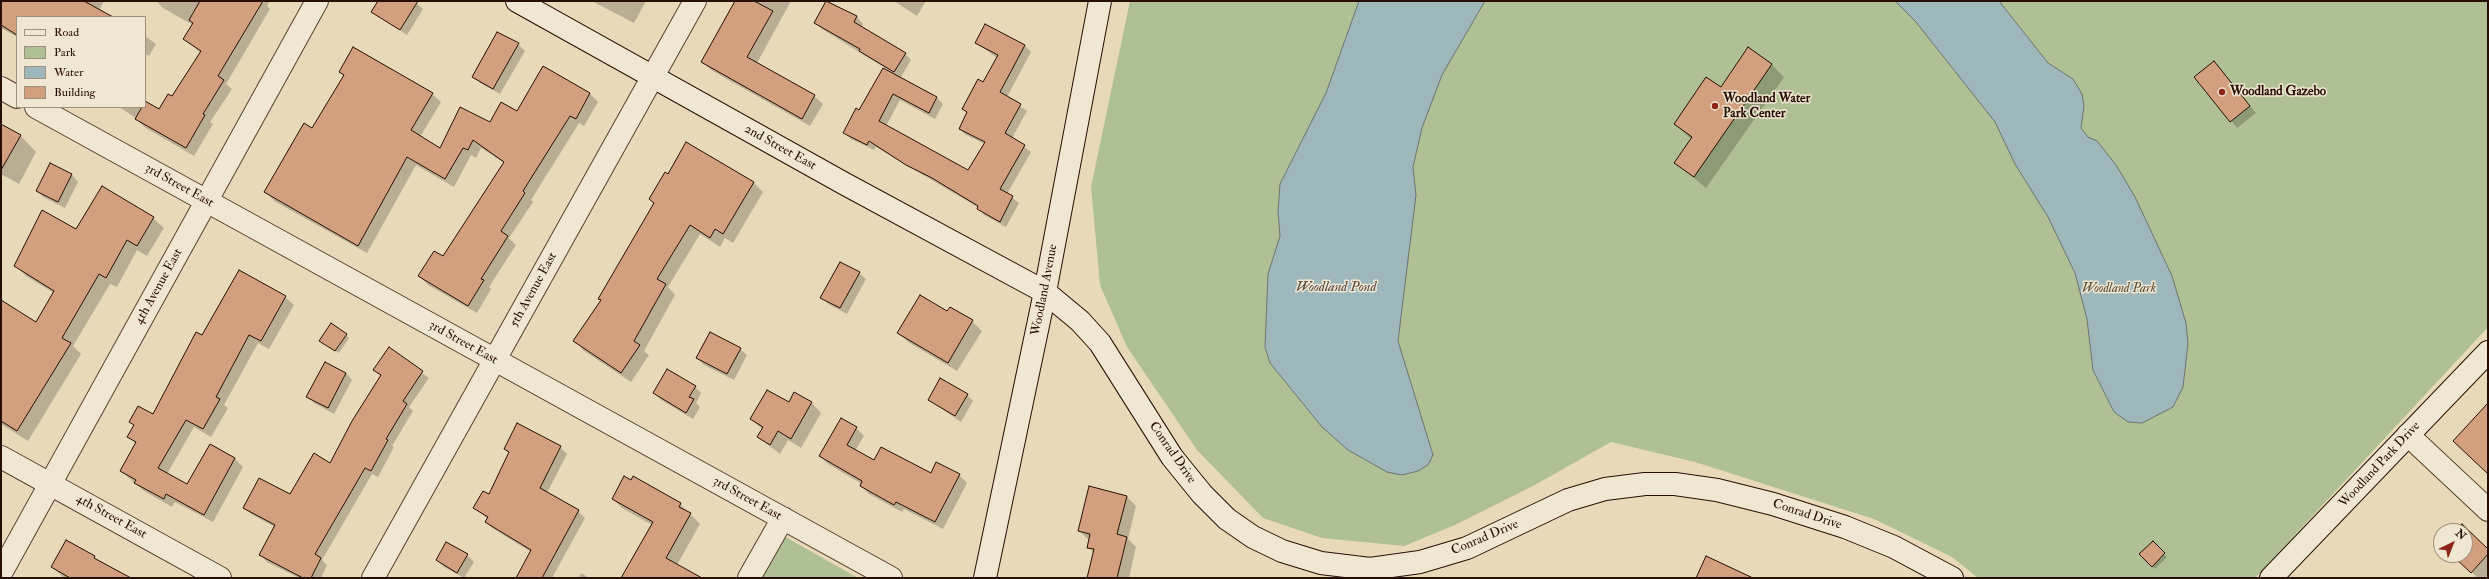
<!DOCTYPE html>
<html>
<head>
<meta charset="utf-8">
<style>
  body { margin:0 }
  #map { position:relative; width:2489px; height:579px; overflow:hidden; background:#e8dab9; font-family:"IM FELL Double Pica",serif }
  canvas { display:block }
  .frame { position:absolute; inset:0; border:2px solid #270e03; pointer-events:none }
  .legend { position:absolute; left:16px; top:16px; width:130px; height:92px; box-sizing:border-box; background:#f0e7d2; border:1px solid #a0907f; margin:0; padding:5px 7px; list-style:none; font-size:12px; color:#270e03 }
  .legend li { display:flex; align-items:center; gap:8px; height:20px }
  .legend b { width:20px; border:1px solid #a0907f }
  .north { position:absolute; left:2433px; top:523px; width:40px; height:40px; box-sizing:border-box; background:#f0e7d2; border:1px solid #a0907f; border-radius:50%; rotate:43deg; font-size:11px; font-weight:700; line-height:16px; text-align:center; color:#270e03 }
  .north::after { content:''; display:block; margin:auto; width:14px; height:18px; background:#8f2418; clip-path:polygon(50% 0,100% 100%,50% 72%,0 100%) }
</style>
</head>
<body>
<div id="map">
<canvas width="2489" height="579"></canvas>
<div class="frame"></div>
<ul class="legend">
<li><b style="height:5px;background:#f0e7d2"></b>Road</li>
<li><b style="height:11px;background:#afc194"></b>Park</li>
<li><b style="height:11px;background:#9db7bb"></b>Water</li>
<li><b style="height:11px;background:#d2a07f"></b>Building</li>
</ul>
<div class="north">N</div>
</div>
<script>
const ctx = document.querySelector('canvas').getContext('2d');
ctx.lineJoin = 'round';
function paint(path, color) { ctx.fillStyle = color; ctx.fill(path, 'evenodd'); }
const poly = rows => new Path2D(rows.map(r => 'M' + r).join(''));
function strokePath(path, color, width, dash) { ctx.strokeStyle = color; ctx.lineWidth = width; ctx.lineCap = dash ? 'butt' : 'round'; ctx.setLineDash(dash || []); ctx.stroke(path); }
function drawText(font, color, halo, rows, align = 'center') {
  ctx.font = font + ' "IM FELL Double Pica",serif'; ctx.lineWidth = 3; ctx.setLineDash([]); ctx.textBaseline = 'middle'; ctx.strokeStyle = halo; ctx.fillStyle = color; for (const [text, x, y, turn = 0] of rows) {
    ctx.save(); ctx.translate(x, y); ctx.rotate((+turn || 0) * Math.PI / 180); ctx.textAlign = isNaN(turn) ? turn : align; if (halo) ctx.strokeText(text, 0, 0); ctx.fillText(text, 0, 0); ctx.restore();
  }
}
paint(poly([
  [1130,1,2488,1,2488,327,2255,578,1978,578,1952,557,1874,519,1695,462,1611,442,1533,486,1455,525,1404,546,1322,538,1263,518,1197,450,1127,347,1100,285,1091,187],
  [782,535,858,578,758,578]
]), '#afc194');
const water = poly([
  [1359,1,1485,1,1442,75,1422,128,1413,167,1416,195,1398,341,1433,455,1428,465,1418,471,1402,475,1387,472,1348,450,1322,427,1270,363,1265,347,1268,274,1280,236,1278,211,1280,184,1326,93,1359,1],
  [1895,1,1999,1,2048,63,2073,79,2082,94,2084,106,2081,128,2088,137,2097,141,2116,165,2135,197,2172,276,2186,323,2188,344,2183,387,2173,407,2142,423,2128,422,2114,412,2093,370,2087,319,2075,273,2048,217,2015,164,1995,122,1916,22,1895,1]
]);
paint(water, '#9db7bb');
strokePath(water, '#6e7371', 1);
paint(poly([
  [1,1,104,1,99,11,104,17,17,17,17,37,1,28],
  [156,1,270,1,267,6,270,9,226,84,232,89,210,122,213,124,194,156,144,127,136,118,119,107,145,107,145,102,160,110,172,97,201,53,184,39,193,25,163,8],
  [379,1,414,1,423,9,407,35,372,12],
  [592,1,646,1,634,23],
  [736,1,791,1,757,63,814,96,823,104,810,126,711,70,702,61],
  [827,1,857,17,863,24,861,28,905,54,911,60,900,79,937,98,943,104,935,119,900,100,886,126,969,172,985,144,966,135,960,129,968,113,963,109,983,83,997,58,976,43,986,25,1025,46,1031,52,1007,97,1027,111,1012,138,1031,152,1007,194,1019,203,1006,227,984,215,979,208,876,147,874,150,851,139,845,133,859,111,893,73,822,29,815,22],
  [894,1,926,1,917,16],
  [145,36,156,44,149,56,145,53],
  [518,44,525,51,500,94,480,83,474,77],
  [354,48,432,94,441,102,420,137,440,150,517,112,543,67,590,94,598,102,584,126,579,123,531,200,533,202,509,238,516,245,489,287,491,289,477,313,428,285,420,276,443,258,504,163,481,148,476,158,471,155,454,187,416,165,367,253,274,201,266,192,313,130,344,76,341,72],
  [2214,62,2256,113,2237,128,2196,77],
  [1772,65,1784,77,1706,188,1676,163,1692,140,1675,124,1721,88],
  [1,125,20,135,36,152,19,184,1,174],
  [51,164,72,175,78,182,65,208,43,197,37,190],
  [668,175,754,183,763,192,733,243,725,238,720,247,700,234,668,287,675,295,644,351,649,355,631,382,584,351,575,341,601,301,599,299,654,204,650,199],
  [103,187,153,218,164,228,147,256,137,250,117,287,110,284,73,346,81,354,28,441,1,424,1,301,37,323,54,293,26,276,15,265,77,231],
  [859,273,866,279,847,314,828,304,822,297],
  [285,297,294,305,269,349,258,343,224,405,228,408,211,437,194,427,167,474,187,486,210,445,235,459,243,467,213,522,175,502,172,507,144,491,121,471,136,444,129,437,135,426,131,422,153,416,203,337],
  [948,312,972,321,982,331,957,371,908,342,898,332],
  [346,335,349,338,339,353,324,344],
  [389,349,429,378,409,407,413,411,392,446,394,447,378,477,372,474,322,560,327,565,321,578,299,578,267,562,261,555,275,527,251,514,244,507,290,496,331,465,381,377,375,370],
  [740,349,747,355,734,380,704,365,697,358],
  [346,373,352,380,334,414,314,403,308,396],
  [695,387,701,393,696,403,700,407,693,419,661,400,654,393],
  [795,393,812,403,821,413,801,448,788,440,780,454,758,437,763,430,751,419,789,403],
  [967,395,973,401,961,422,929,400],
  [856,428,864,436,855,451,874,461,931,474,959,475,967,483,943,529,904,509,902,512,869,494,861,486,862,484,828,464,820,456],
  [560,447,567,454,547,493,578,511,585,518,552,578,517,578,531,552,492,528,486,522,488,519,474,508,489,495,509,453,505,449],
  [1126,496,1136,506,1128,539,1136,547,1129,578,1090,578,1094,553,1088,547,1090,541,1079,531],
  [613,499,680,504,700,524,677,565,695,578,622,578,652,525,622,508],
  [2462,526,2488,550,2488,574,2485,578,2478,578,2453,555,2465,555,2465,531,2457,531],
  [66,541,100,563,127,578,64,578,52,567],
  [2153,543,2167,557,2155,569,2141,554],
  [467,555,474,562,464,578,444,567,437,560],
  [581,573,589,578,579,578]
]), '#0003');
const building = poly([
  [1,1,84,1,113,17,17,17,17,35,1,25,1,1],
  [200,1,263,1,218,76,224,80,203,114,205,115,186,148,135,119,142,107,145,107,145,101,159,109,168,94,172,96,201,51,183,39,193,23,189,20,200,1],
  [378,1,418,1,400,30,371,12,378,1],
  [735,1,754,1,773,11,747,57,815,95,802,119,701,62,735,1],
  [826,1,857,16,854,22,906,53,894,72,859,51,860,49,814,23,826,1],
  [985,24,1025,45,1000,92,1021,104,1005,133,1025,145,1000,189,1013,196,1000,222,977,209,978,206,932,178,906,165,869,141,867,145,843,133,856,108,859,110,883,68,937,97,929,113,893,94,879,121,968,170,985,142,959,129,967,112,962,109,978,79,983,82,998,55,975,43,985,24],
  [497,32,519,43,493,89,472,77,497,32],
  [353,47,433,93,411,130,440,148,460,107,490,122,501,102,517,111,543,66,590,93,576,119,570,116,523,191,525,193,501,231,508,236,481,279,484,280,468,306,418,276,434,251,443,256,504,162,473,140,468,150,463,148,445,179,407,157,358,246,264,192,304,123,312,128,344,75,339,72,353,47],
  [1748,47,1772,64,1694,177,1674,163,1692,137,1674,124,1706,77,1721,87,1748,47],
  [2214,61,2250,106,2230,122,2194,77,2214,61],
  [1,124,21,135,1,170,1,124],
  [686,142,754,182,723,234,715,229,710,238,690,225,657,279,666,284,634,341,640,345,621,373,573,341,601,300,598,299,654,203,649,199,665,172,668,174,686,142],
  [50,163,72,174,58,202,36,191,50,163],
  [102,186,154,217,137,246,127,240,106,278,99,274,62,338,71,343,17,431,1,421,1,300,36,322,54,291,14,266,42,210,76,229,102,186],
  [840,262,860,272,840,308,820,298,840,262],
  [239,270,286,296,261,341,249,335,216,397,220,399,203,429,186,420,158,468,187,484,210,444,235,458,204,515,166,494,164,499,134,483,136,480,120,471,136,442,127,437,134,425,129,422,138,406,153,414,196,332,202,335,239,270],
  [920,295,947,311,950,307,973,320,948,363,897,333,920,295],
  [331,323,347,334,335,351,319,341,331,323],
  [710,332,741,348,727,374,696,358,710,332],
  [389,347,423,371,403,401,407,404,386,439,388,440,371,471,365,468,315,554,321,558,311,578,303,578,259,555,275,525,243,508,259,478,290,494,314,453,330,463,352,421,381,375,373,370,389,347],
  [325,362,346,373,328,408,306,397,325,362],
  [667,369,696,386,689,397,694,399,686,413,653,393,667,369],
  [940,378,968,394,955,416,928,400,940,378],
  [767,390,789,402,794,392,812,402,791,439,778,431,770,445,757,437,763,427,750,419,767,390],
  [2488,403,2488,474,2453,441,2488,403],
  [841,418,857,427,847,445,874,460,881,447,931,473,936,462,960,474,935,522,896,502,894,505,860,486,862,481,819,456,841,418],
  [517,423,561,446,540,488,579,510,542,578,516,578,531,550,485,522,488,517,473,508,483,491,489,494,509,452,504,449,517,423],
  [624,476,631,480,633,476,681,503,679,507,691,513,666,558,702,578,621,578,653,522,612,499,624,476],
  [1089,486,1127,496,1117,534,1127,537,1117,578,1087,578,1094,549,1087,548,1090,534,1078,531,1089,486],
  [2462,524,2488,549,2488,554,2471,573,2452,555,2465,555,2465,531,2455,531,2462,524],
  [66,540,95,556,94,558,131,578,70,578,51,567,66,540],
  [2153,541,2165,553,2152,567,2139,554,2153,541],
  [446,542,468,554,457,573,436,560,446,542],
  [1706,556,1753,578,1696,578,1706,556]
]);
paint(building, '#d2a07f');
strokePath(building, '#270e03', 1);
const street = poly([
  [1,88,17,97],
  [36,107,891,578],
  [2408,435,2488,510],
  [1,457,220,578],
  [1,573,317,1],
  [373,578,695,1],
  [749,578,783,518]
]);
const secondary = poly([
  [517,1,845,184,1045,292,1080,321,1100,343,1172,457,1202,494,1227,519,1253,537,1282,551,1321,563,1370,569,1420,562,1467,548,1568,500,1605,489,1645,484,1675,484,1717,490,1773,504,1845,527,1894,547,1952,578],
  [985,578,1045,292,1100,1],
  [2271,578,2488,352]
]);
strokePath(street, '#574130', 24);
strokePath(secondary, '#270e03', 24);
strokePath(street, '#f0e7d2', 22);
strokePath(secondary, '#f0e7d2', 22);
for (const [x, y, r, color] of [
  [2222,92,4,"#8f2418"],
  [1715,106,4,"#8f2418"]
]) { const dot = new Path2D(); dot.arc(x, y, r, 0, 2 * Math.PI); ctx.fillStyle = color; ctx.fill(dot); strokePath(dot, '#f0e7d2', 1.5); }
drawText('bold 13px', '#270e03', '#f0e7d2', [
  ["Woodland Gazebo",2230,92],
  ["Woodland Water",1723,99],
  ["Park Center",1723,114]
], 'left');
drawText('13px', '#270e03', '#f0e7d2', [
  ["2nd Street East",780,148,29],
  ["3rd Street East",179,186,29],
  ["4th Avenue East",159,287,-61],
  ["5th Avenue East",534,290,-61],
  ["Woodland Avenue",1045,290,-79],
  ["3rd Street East",463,343,29],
  ["Conrad Drive",1172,453,55],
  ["Woodland Park Drive",2380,465,-47],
  ["3rd Street East",747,499,29],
  ["Conrad Drive",1807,515,18],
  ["4th Street East",111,517,29],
  ["Conrad Drive",1485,538,-23]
]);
drawText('italic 13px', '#574d36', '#f0e7d2', [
  ["Woodland Park",2119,289]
]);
drawText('italic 14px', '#504943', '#f0e7d2', [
  ["Woodland Pond",1336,288]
]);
</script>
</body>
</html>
